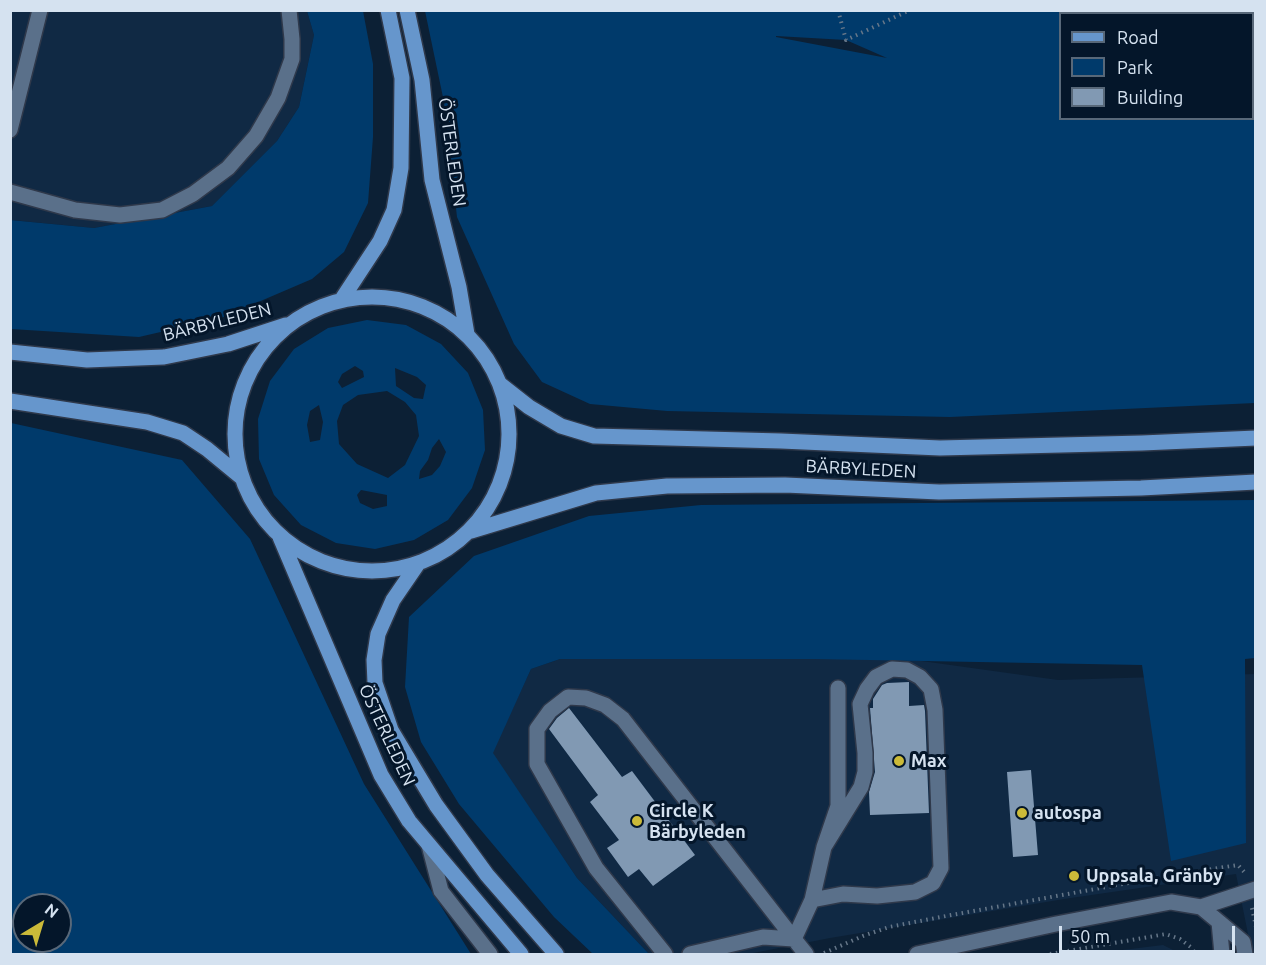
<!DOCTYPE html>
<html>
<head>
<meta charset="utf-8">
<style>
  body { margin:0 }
  #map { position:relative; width:1266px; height:965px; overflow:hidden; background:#0c2035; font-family:Ubuntu,sans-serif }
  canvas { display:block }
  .frame { position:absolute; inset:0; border:12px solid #d5e2f0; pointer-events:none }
  .legend { position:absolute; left:1059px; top:12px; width:195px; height:108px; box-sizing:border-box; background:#04162a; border:2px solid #586879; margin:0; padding:8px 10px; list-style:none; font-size:18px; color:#d5e2f0 }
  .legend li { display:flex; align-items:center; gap:12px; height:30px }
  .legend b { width:30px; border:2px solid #586879 }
  .north { position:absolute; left:12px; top:893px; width:60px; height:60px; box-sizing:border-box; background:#04162a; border:2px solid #586879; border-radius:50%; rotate:38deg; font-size:16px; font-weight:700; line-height:24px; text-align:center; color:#d5e2f0 }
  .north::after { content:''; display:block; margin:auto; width:21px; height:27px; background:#cbba39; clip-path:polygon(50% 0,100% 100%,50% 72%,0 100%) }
  .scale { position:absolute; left:1059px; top:926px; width:176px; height:27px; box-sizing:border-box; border:3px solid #d5e2f0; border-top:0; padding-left:8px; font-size:18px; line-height:21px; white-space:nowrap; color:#d5e2f0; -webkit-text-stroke:4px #04162a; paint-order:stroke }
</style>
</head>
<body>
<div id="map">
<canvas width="1266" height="965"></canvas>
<div class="frame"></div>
<ul class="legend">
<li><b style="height:8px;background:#6696cc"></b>Road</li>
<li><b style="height:16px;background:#003a6b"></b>Park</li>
<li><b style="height:16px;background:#8199b3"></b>Building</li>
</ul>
<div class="north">N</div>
<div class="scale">50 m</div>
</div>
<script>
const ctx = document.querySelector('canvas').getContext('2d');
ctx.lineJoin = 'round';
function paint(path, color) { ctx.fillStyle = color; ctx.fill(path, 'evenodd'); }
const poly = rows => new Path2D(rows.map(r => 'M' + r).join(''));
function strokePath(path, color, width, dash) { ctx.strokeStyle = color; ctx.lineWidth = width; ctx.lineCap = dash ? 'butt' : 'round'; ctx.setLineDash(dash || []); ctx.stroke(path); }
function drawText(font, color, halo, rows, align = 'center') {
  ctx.font = font + ' Ubuntu,sans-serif'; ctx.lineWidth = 6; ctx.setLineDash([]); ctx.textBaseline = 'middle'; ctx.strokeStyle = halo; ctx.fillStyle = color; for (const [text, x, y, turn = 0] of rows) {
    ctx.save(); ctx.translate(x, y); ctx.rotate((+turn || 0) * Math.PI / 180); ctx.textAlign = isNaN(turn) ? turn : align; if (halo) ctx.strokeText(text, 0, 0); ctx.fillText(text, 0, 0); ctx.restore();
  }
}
paint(poly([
  [10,11,307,11,314,35,299,107,277,141,212,206,94,228,11,220],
  [900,658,1058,680,1255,674,1255,954,1252,954,1236,874,1064,899,830,938,748,954,649,954,577,878,492,753,531,669,560,659],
  [1163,945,1181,954,1090,954]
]), '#102944');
paint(poly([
  [307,11,363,11,373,64,373,137,368,203,344,252,312,279,221,318,139,337,11,329,10,220,94,228,212,206,277,141,299,107,314,35],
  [425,11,1255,11,1255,403,950,417,667,411,590,404,542,382,514,344,457,217,444,102],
  [1060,14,1252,14,1252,118,1060,118],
  [776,36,846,40,887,58,776,37],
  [367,320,406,325,441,344,468,373,483,410,485,450,472,488,448,520,414,540,375,549,336,543,301,525,274,495,259,459,258,419,270,381,294,349,328,328],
  [355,366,363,371,364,377,342,388,338,382,342,374],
  [395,368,417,377,426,385,423,399,414,398,396,386],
  [387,391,405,402,416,415,419,436,405,465,388,478,357,464,339,444,337,421,343,405,358,395],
  [319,405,323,422,320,440,310,442,307,425,310,411],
  [439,439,446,452,440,466,432,475,419,479,420,471,428,460,432,448],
  [361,490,387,495,387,506,373,509,360,503,357,495],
  [11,423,182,460,250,539,364,784,471,954,11,954],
  [24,905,60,905,60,941,24,941],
  [1255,500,1255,658,1245,659,1246,843,1171,861,1142,665,814,659,560,659,531,669,493,753,577,878,649,954,593,954,554,917,459,804,421,742,405,687,409,617,474,556,589,516,701,505]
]), '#003a6b');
paint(poly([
  [909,682,909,706,924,705,925,711,929,813,870,815,869,792,875,772,870,708,873,708,873,699,882,685,887,683],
  [569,708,622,777,632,771,695,855,653,886,639,869,628,877,607,848,619,840,590,802,598,795,549,729,557,718],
  [1031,770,1038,855,1013,857,1007,772]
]), '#8199b3');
const minor = poly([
  [10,130,40,10],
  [10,192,75,210,120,215,162,210,193,194,228,168,256,136,278,98,292,59,292,39,289,10],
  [429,845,441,891,490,954],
  [812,900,843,894,877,896,915,892,933,883,941,868,935,710,931,689,920,677,907,670,892,669,876,677,867,689,860,704,865,753,865,772,861,787,824,847],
  [1201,907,1256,889],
  [1219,922,1222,954],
  [665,954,596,868,537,764,537,729,550,711,568,697,586,698,605,705,623,719,794,939],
  [690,954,763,937,794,939],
  [806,954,794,939,812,900,824,847,838,806,838,688],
  [917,954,1056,924,1171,902,1201,907,1243,942,1245,954]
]);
const major = poly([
  [407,10,422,80,432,180,459,287,467,334],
  '235 434a137 137 0 1 1 274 0a137 137 0 1 1-274 0Z',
  [342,299,380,241,394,210,401,168,402,78,388,10],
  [10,352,87,360,164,357,228,344,286,325],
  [501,385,529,407,561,426,594,436,781,441,940,448,1142,443,1256,438],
  [10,401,147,422,183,433,207,449,241,477],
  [471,531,596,493,667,486,785,485,939,492,1141,488,1256,482],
  [280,537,381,775,409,821,521,954],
  [417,565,393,600,378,634,374,660,375,683,391,730,436,805,487,875,556,954]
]);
strokePath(minor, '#2f394b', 18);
strokePath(major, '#2f394b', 18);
strokePath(poly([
  [838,10,846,40,910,10],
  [1252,908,1256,927],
  [824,953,863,936,889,927,946,916,1167,876,1238,865,1246,874],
  [1050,954,1166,934,1180,939,1192,948,1195,954]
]), '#667789', 4, [1.5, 4.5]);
strokePath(minor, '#5a708a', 15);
strokePath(major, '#6696cc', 15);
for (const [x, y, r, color] of [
  [899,761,6,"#cbba39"],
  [1022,813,6,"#cbba39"],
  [637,821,6,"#cbba39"],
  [1074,876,6,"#cbba39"]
]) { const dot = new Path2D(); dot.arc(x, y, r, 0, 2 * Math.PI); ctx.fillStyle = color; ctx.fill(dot); strokePath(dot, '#04162a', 2); }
drawText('18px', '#d5e2f0', '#04162a', [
  ["ÖSTERLEDEN",452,152,82],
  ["BÄRBYLEDEN",217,322,-14],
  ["BÄRBYLEDEN",861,469,3],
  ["ÖSTERLEDEN",387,735,65]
]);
drawText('bold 18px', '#d5e2f0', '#04162a', [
  ["Max",911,761],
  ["Circle K",649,811],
  ["Bärbyleden",649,832],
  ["autospa",1034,813],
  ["Uppsala, Gränby",1086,876]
], 'left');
</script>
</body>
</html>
